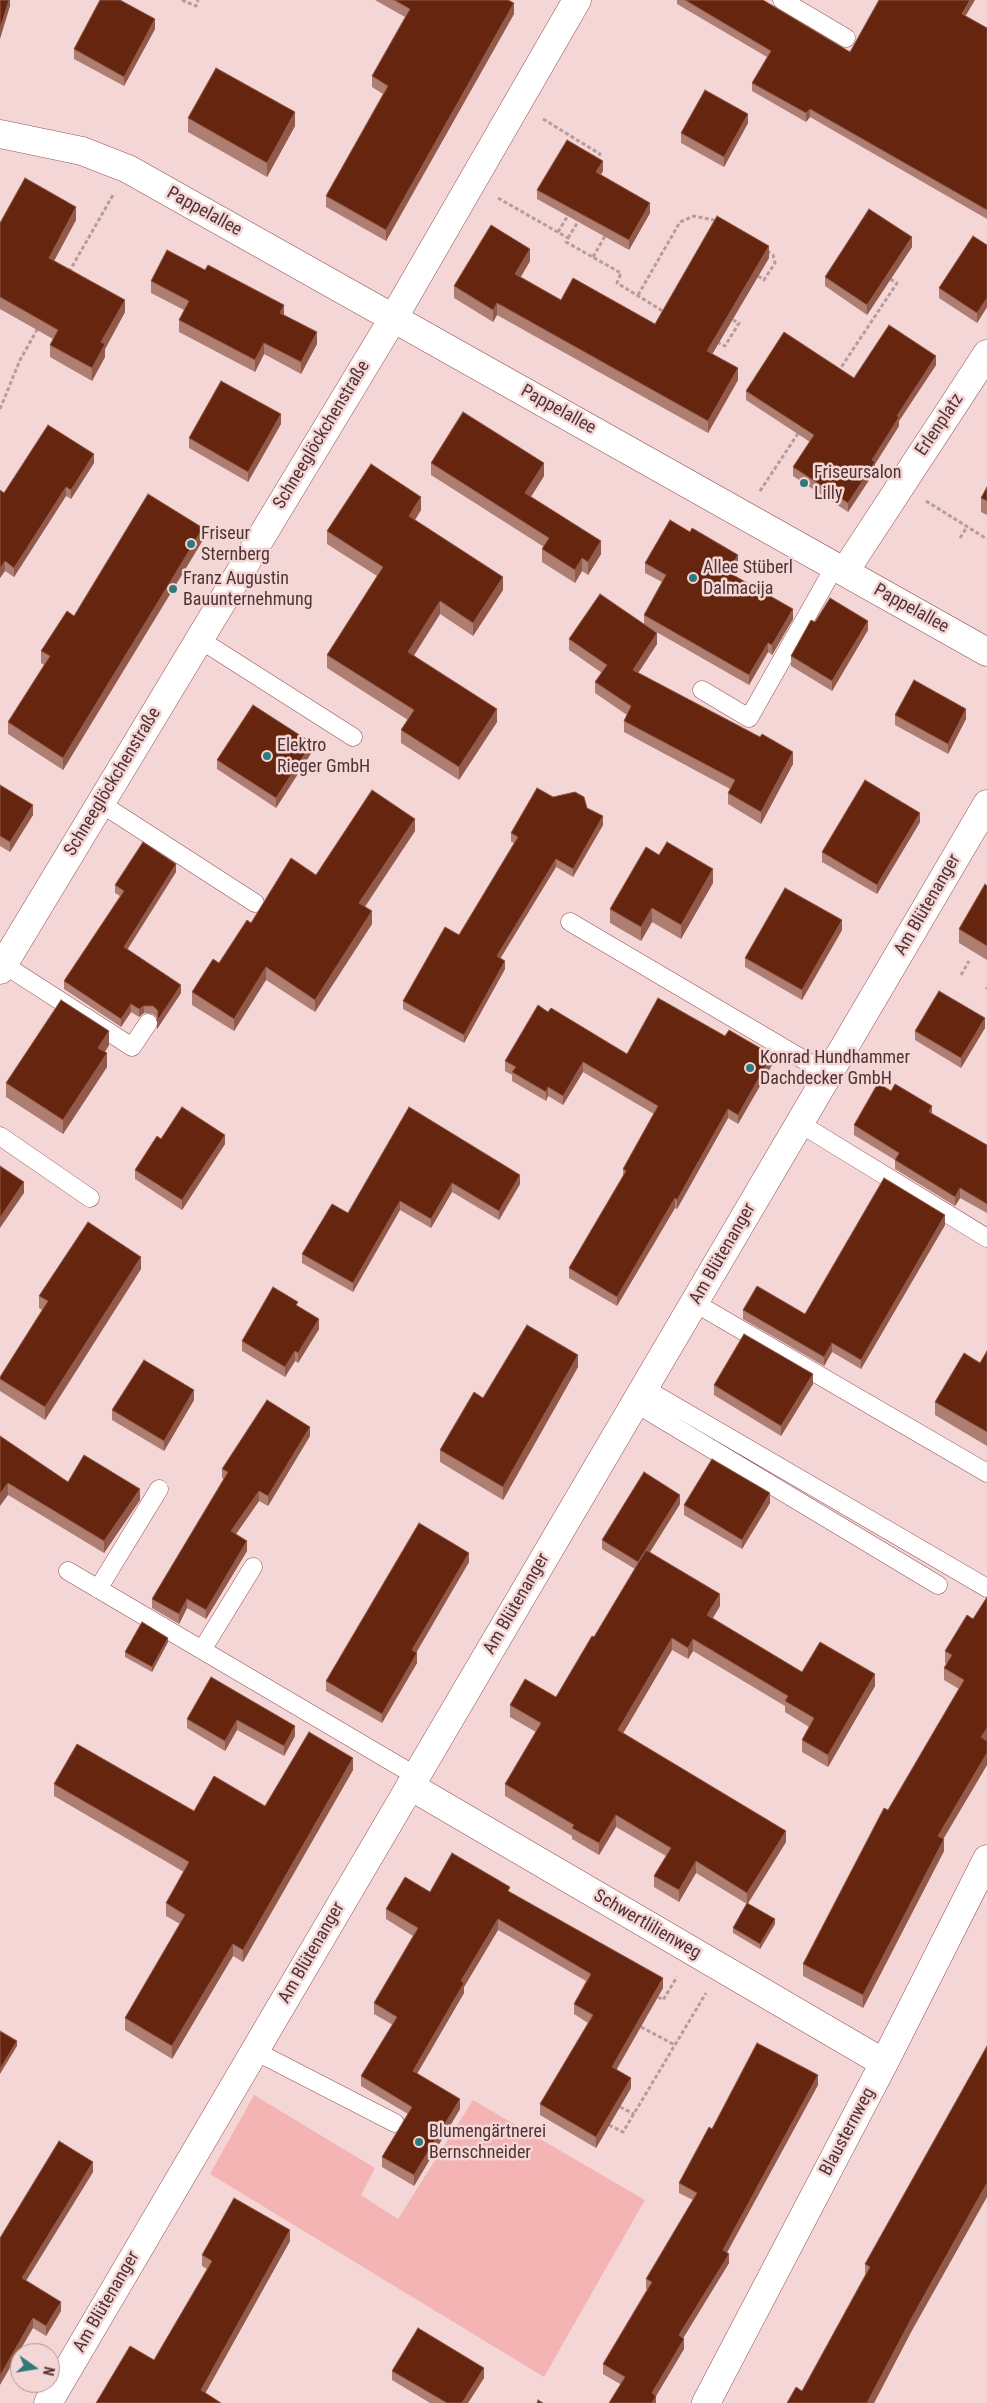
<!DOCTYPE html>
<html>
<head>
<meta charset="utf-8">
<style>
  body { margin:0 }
  #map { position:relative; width:987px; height:2403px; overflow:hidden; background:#f5d6d6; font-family:"Roboto Condensed",sans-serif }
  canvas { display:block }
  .north { position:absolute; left:10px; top:2343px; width:50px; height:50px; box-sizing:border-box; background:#f5d6d6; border:1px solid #b39595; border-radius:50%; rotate:103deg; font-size:14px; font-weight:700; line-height:20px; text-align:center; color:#503333 }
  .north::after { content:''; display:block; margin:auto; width:18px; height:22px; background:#307a7c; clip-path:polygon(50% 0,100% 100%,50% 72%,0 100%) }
</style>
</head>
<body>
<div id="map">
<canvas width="987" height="2403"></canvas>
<div class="north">N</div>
</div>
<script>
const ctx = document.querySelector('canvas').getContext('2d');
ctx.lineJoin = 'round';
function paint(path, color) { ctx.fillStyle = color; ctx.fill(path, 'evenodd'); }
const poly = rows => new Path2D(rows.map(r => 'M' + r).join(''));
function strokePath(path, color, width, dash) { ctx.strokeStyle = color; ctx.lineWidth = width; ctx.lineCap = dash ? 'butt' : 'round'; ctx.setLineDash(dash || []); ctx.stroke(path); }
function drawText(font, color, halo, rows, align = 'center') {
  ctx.font = font + ' "Roboto Condensed",sans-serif'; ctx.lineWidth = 5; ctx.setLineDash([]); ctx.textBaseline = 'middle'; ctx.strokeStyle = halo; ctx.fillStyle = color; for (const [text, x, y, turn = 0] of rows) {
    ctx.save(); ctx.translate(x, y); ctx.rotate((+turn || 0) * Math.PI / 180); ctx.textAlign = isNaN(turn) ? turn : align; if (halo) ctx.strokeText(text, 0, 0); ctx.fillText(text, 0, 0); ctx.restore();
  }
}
paint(poly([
  [254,2095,375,2168,361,2195,398,2219,473,2100,645,2200,544,2377,210,2174]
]), '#f5b4b4');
const service = poly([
  [782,0,846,38],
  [199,639,353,737],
  [702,690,749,718,835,566],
  [100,803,255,903],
  [570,922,828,1074],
  [3,964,132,1047,148,1023],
  [799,1123,987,1238],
  [0,1136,90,1198],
  [695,1303,987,1473],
  [644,1388,987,1588],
  [635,1403,938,1585],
  [68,1571,416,1776],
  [98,1589,159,1489],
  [202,1650,253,1567],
  [255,2051,395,2123]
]);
const minor = poly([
  [0,134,82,151,128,169,987,652],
  [845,571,987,354],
  [0,970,394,317,577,0],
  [410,1786,884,2063],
  [48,2403,987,804],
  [706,2403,884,2063,987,1859]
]);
strokePath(service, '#935254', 19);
strokePath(minor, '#935254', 29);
strokePath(poly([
  [182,0,196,6,198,0],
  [543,119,600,154,596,160],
  [498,198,568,238,566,242,621,273,617,283,666,313],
  [558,232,567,217],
  [568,238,579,220],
  [593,257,605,236],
  [69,272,113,195],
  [758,276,764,280,775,263,773,255,766,250],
  [638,295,680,222,694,216,718,221],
  [717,342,725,346,739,323,733,320],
  [838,372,897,283,890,279],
  [0,409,20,360,38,328],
  [760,491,799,432],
  [926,501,987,539],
  [960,538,967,527],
  [961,975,969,961],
  [986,989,987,988],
  [658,1997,663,2000,677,1977],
  [641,2027,675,2045],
  [620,2107,634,2114],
  [609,2125,623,2132,706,1993]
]), '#b99b9b', 3, [4, 2.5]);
strokePath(service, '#fff', 18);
strokePath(minor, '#fff', 28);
paint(poly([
  [375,0,508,0,514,14,386,241,326,207,326,196,383,94,372,87,372,76,405,17],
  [677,0,763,0,850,52,966,16,987,28,987,219,810,117,806,122,752,91,752,83,767,57,677,4],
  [155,29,124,86,74,59,74,49],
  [188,118,295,126,267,177,188,132],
  [748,123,724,167,681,143,681,133],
  [603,171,601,175,650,213,629,250,537,199,537,190],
  [76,220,54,261,125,312,105,349,105,357,92,381,50,357,50,345,53,339,0,309,0,223],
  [987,245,987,307,977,323,939,298,939,288],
  [912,247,867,315,825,286,825,277],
  [769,258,712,354,738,380,708,433,497,315,493,322,454,298,454,286,530,261,521,277,561,300,655,324],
  [151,281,284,315,317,344,301,374,264,354,255,372,179,332,179,320,184,310,151,293],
  [936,365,899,421,899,426,875,464,875,471,848,512,793,476,793,467,810,442,746,400,746,391,854,378],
  [281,424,248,482,189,448,189,438],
  [94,463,71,499,66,496,14,577,5,571,0,578,0,490,4,493],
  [431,463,544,476,531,497,601,554,588,575,582,571,575,583,542,562,542,549,544,547,431,475],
  [987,487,987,515,981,512,981,498],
  [421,510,415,520,503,590,473,636,440,614,414,655,497,722,459,780,401,743,401,730,408,720,327,668,327,655,377,576,327,544,327,531],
  [203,540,63,770,8,734,8,722,44,665,41,663,41,651,74,616],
  [645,563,738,564,732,574,793,619,772,655,768,652,749,685,653,630,657,644,638,673,793,764,761,824,728,804,728,793,730,789,624,732,624,721,627,715,595,693,595,682,602,673,569,650,569,639,644,624,644,615,662,582,645,573],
  [815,622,868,630,832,691,791,666,791,656],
  [895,715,966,719,948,754,895,725],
  [312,752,276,808,217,769,217,760],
  [0,785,33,815,10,852,0,846],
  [553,797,587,808,603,825,573,877,556,867,500,958,505,969,464,1043,403,1009,403,1001,459,935,514,843,511,842,511,833],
  [920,822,877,894,822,862,822,852],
  [415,831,365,907,372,924,315,1012,266,980,234,1031,192,1005,192,992,219,963,251,923,316,875],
  [659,855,713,883,681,939,652,922,641,941,610,923,610,909],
  [176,872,127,949,181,993,157,1029,157,1018,153,1014,144,1013,139,1017,131,1012,121,1027,64,989,64,981,120,896,115,893,115,885],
  [987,886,987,960,959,943,959,929],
  [842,930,802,1000,745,967,745,958],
  [548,1012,627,1054,772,1065,738,1124,728,1118,677,1209,675,1208,617,1306,569,1278,569,1268,623,1177,623,1169,654,1114,583,1072,563,1105,548,1096,546,1101,512,1081,512,1075,505,1071,505,1061],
  [985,1028,961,1068,915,1040,915,1031],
  [109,1045,105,1052,107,1067,63,1134,6,1097,6,1083],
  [891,1091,987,1145,987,1213,960,1198,955,1206,895,1169,895,1160,854,1135,854,1125],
  [409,1107,520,1184,499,1220,452,1192,431,1228,400,1210,353,1292,302,1263,302,1254,348,1213],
  [161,1139,225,1144,182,1210,135,1179,135,1170],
  [945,1225,861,1369,832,1352,824,1366,743,1319,743,1310,805,1314],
  [141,1269,45,1420,0,1391,0,1377,42,1310,39,1308,39,1296],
  [319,1329,298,1363,295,1361,285,1377,242,1351,242,1341],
  [987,1351,987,1446,935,1415,935,1402,980,1363],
  [578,1367,503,1500,440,1462,440,1450,483,1398],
  [813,1384,781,1436,714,1395,714,1385],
  [194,1400,164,1451,112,1420,112,1410],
  [0,1436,68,1482,140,1500,104,1553,8,1495],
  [310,1436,268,1506,259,1501,236,1534,247,1551,206,1619,187,1608,179,1624,152,1608,152,1599,224,1479,222,1478,222,1469],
  [770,1503,742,1549,684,1515,684,1505],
  [680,1504,650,1552,720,1606,713,1618,802,1672,875,1686,828,1767,802,1752,802,1740,809,1727,785,1712,785,1706,693,1651,688,1659,672,1650,623,1733,786,1842,748,1903,775,1924,760,1949,733,1933,733,1928,747,1904,696,1873,679,1902,654,1887,654,1876,666,1856,616,1827,599,1855,572,1839,572,1836,505,1796,505,1784,536,1732,510,1717,510,1705,556,1697,594,1637,635,1569,602,1549,602,1540],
  [469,1562,416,1652,417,1663,382,1723,326,1691,326,1681],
  [967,1615,987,1740,987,1765,943,1839,944,1851,863,2008,803,1976,803,1964,888,1810,959,1689,944,1680,944,1668,947,1664,945,1663,945,1651],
  [168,1642,152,1672,125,1657,125,1652],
  [211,1677,295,1736,284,1756,237,1730,225,1751,187,1728,187,1719],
  [353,1770,243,1962,233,1956,172,2059,125,2030,125,2018,180,1924,166,1916,166,1903,184,1872,54,1796,54,1784,194,1811,265,1806],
  [430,1892,510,1893,663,1988,617,2069,631,2088,596,2148,540,2115,540,2104,588,2023,574,2014,574,2004,586,1981,498,1930,464,1987,464,1993,417,2073,460,2109,414,2186,382,2167,382,2157,408,2114,361,2086,361,2076,393,2025,374,2014,374,2003,413,1936,386,1919,386,1909],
  [987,2046,910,2334,874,2403,787,2403,802,2391,865,2275,865,2264],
  [818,2085,727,2252,729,2263,683,2338,684,2349,656,2396,656,2403,620,2384,603,2374,603,2364,647,2289,646,2289,646,2279,693,2200,679,2193,679,2183,712,2129],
  [93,2172,26,2281,61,2311,46,2336,33,2328,0,2238],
  [290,2241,205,2393,154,2360,207,2269,202,2266,202,2255],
  [392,2371,484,2378,468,2403,430,2403,392,2380]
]), '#ae7e72');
paint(poly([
  [9,0,10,0,10,6,0,39,0,29],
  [970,0,975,0,962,22,962,14],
  [514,3,514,14,386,241,386,230],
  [155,19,155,29,124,86,124,77],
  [810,109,810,117,806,122,806,113],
  [295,112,295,126,267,177,267,163],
  [748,114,748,123,724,167,724,157],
  [603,161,603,171,596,182,596,172],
  [650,203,650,213,629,250,629,240],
  [76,207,76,220,49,270,49,258],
  [912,237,912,247,867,315,867,305],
  [769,246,769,258,707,363,707,351],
  [530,249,530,261,515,286,515,274],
  [987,298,987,307,977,323,977,313],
  [125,300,125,312,105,349,105,357,92,381,92,368,101,342],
  [497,303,497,315,493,322,493,310],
  [284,305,284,316,280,313],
  [317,332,317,344,301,374,301,362],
  [264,343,264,354,255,372,255,360],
  [936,356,936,365,899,421,899,426,875,464,875,471,848,512,848,503,872,460,897,416],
  [738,368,738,380,708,433,708,421],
  [281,414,281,424,248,482,248,472],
  [94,454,94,463,71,499,71,490],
  [544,463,544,476,525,506,525,493],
  [66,487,66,496,14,577,14,568],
  [421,497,421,510,409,529,409,516],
  [203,528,203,540,63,770,63,758],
  [601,541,601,554,588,575,588,562],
  [738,555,738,564,728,582,728,572],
  [582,558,582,571,575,583,575,570],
  [5,561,5,571,0,578,0,569],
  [503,577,503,590,473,636,473,623],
  [440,601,440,614,408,665,408,652],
  [793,609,793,619,772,655,772,645],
  [868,621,868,630,832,691,832,681],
  [657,633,657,644,633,681,633,670],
  [768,643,768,652,749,685,749,675],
  [497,709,497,722,459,780,459,767],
  [966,709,966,719,948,754,948,744],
  [312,743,312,752,276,808,276,798],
  [793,752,793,764,761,824,761,812],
  [33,805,33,815,10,852,10,842],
  [920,813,920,822,877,894,877,885],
  [603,816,603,825,573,877,573,869],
  [415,819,415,831,359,915,359,903],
  [556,859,556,867,497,964,497,956],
  [176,864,176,872,124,955,124,947],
  [713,869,713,883,681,939,681,925],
  [652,908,652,922,641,941,641,927],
  [372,911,372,924,315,1012,315,1000],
  [842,920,842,930,802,1000,802,990],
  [505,961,505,969,464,1043,464,1035],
  [266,967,266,980,234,1031,234,1019],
  [181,985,181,993,157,1029,157,1021],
  [131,1004,131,1012,121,1027,121,1019],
  [144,1006,144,1013,139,1017,139,1009],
  [985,1018,985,1028,961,1068,961,1058],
  [109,1031,109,1045,98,1062,98,1048],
  [107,1053,107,1067,63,1134,63,1120],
  [772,1055,772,1065,738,1124,738,1115],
  [583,1062,583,1072,563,1105,563,1096],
  [548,1087,548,1096,546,1101,546,1092],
  [932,1106,932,1116,929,1112],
  [728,1109,728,1118,677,1209,677,1200],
  [225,1135,225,1144,182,1210,182,1200],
  [520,1175,520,1184,499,1220,499,1211],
  [24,1182,24,1193,0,1228,0,1218],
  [452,1183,452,1192,431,1228,431,1219],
  [960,1188,960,1198,955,1206,955,1197],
  [675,1198,675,1208,617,1306,617,1297],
  [400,1201,400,1210,353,1292,353,1283],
  [945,1215,945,1225,861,1369,861,1360],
  [141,1257,141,1269,45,1420,45,1407],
  [319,1319,319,1329,298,1363,298,1353],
  [832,1343,832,1352,824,1366,824,1357],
  [295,1351,295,1361,285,1377,285,1367],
  [578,1355,578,1367,503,1500,503,1487],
  [813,1374,813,1384,781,1436,781,1426],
  [194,1390,194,1400,164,1451,164,1441],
  [310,1427,310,1436,268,1506,268,1496],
  [8,1483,8,1495,0,1506,0,1494],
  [140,1489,140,1500,104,1553,104,1541],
  [259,1491,259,1501,231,1541,231,1531],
  [770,1493,770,1503,742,1549,742,1540],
  [680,1495,680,1504,638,1571,638,1562],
  [247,1541,247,1551,206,1619,206,1610],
  [469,1553,469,1562,412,1660,412,1650],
  [720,1594,720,1606,707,1627,707,1615],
  [187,1599,187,1608,179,1624,179,1614],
  [168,1638,168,1642,152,1672,152,1667],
  [672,1638,672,1650,618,1742,618,1730],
  [693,1639,693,1651,688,1659,688,1648],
  [417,1653,417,1663,382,1723,382,1714],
  [875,1674,875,1686,828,1767,828,1755],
  [237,1720,237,1730,225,1751,225,1741],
  [295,1726,295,1736,284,1756,284,1746],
  [987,1728,987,1740,981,1749,981,1737],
  [987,1753,987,1765,938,1848,938,1836],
  [353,1758,353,1770,243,1962,243,1950],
  [616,1815,616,1827,599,1855,599,1843],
  [786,1831,786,1842,747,1905,747,1893],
  [944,1839,944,1851,863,2008,863,1995],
  [696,1861,696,1873,679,1902,679,1890],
  [498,1919,498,1930,464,1987,464,1993,413,2081,413,2071,461,1981],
  [775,1919,775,1924,760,1949,760,1944],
  [233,1944,233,1956,172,2059,172,2046],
  [663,1978,663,1988,612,2077,612,2067],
  [17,2041,17,2046,0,2074,0,2069],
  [818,2075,818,2085,723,2260,723,2250],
  [631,2078,631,2088,596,2148,596,2137],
  [460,2099,460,2109,414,2186,414,2175],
  [93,2162,93,2172,22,2287,22,2278],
  [987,2183,987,2197,910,2334,874,2403,867,2403,910,2321],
  [290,2230,290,2241,201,2401,201,2390],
  [729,2254,729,2263,679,2345,679,2335],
  [61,2302,61,2311,46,2336,46,2326],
  [33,2318,33,2328,0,2385,0,2376],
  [684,2339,684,2349,656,2396,656,2403,652,2403,652,2393],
  [484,2368,484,2378,468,2403,462,2403]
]), '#915a4a');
const building = poly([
  [0,0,9,0,0,29,0,0],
  [100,0,120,0,155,19,124,77,74,49,100,0],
  [394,0,508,0,514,3,386,230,326,196,388,86,372,76,410,9,394,0],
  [685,0,763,0,850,52,879,0,970,0,962,14,987,28,987,210,810,109,806,113,752,83,771,51,685,0],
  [216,68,295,112,267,163,188,118,216,68],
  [705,90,748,114,724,157,681,133,705,90],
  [567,140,603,161,596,172,650,203,629,240,537,190,567,140],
  [25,178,76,207,49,258,125,300,101,342,105,344,92,368,50,345,58,330,0,297,0,223,25,178],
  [869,209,912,237,867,305,825,277,869,209],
  [717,216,769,246,707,351,738,368,708,421,497,303,493,310,454,286,491,225,530,249,515,274,561,300,573,278,655,324,717,216],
  [973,236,987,245,987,298,977,313,939,288,973,236],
  [167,250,205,270,208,265,284,305,280,313,317,332,301,362,264,343,255,360,179,320,189,301,151,281,167,250],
  [889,325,936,356,897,416,899,417,872,460,875,462,848,503,793,467,814,435,746,391,784,332,854,378,889,325],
  [221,381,281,414,248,472,189,438,221,381],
  [463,412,544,463,525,493,601,541,588,562,582,558,575,570,542,549,549,538,431,463,463,412],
  [48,425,94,454,71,490,66,487,14,568,5,561,0,569,0,490,4,493,48,425],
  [371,464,421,497,409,516,503,577,473,623,440,601,408,652,497,709,459,767,401,730,414,710,327,655,383,567,327,531,371,464],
  [987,487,987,501,981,498,987,487],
  [148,494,203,528,63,758,8,722,50,656,41,651,67,611,74,616,148,494],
  [670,520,690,532,692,528,738,555,728,572,793,609,772,645,768,643,749,675,644,615,666,575,645,563,670,520],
  [600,594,657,633,633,670,760,737,762,734,793,752,761,812,728,793,735,780,624,721,631,706,595,682,607,665,569,639,600,594],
  [830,598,868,621,832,681,791,656,811,620,815,622,830,598],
  [914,680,966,709,948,744,895,715,914,680],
  [253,705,312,743,276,798,217,760,253,705],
  [865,780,920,813,877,885,822,852,865,780],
  [0,785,33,805,10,842,0,836,0,785],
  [537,788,553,797,575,792,584,797,587,808,603,816,573,869,556,859,497,956,505,961,464,1035,403,1001,445,927,459,935,518,837,511,833,537,788],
  [372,790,415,819,359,903,372,911,315,1000,266,967,234,1019,192,992,213,959,219,963,247,920,251,923,291,858,316,875,372,790],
  [143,842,176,864,124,947,181,985,157,1021,158,1011,153,1006,144,1006,139,1009,131,1004,121,1019,64,981,124,891,115,885,143,842],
  [667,842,713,869,681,925,652,908,641,927,610,909,646,847,659,855,667,842],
  [985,884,987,886,987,946,959,929,985,884],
  [785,888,842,920,802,990,745,958,785,888],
  [939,991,985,1018,961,1058,915,1031,939,991],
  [658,998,725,1036,729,1030,772,1055,738,1115,728,1109,677,1200,675,1198,617,1297,569,1268,626,1171,623,1169,658,1106,583,1062,563,1096,548,1087,546,1092,512,1072,516,1067,505,1061,538,1005,548,1012,551,1008,627,1054,658,998],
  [61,1000,109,1031,98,1048,107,1053,63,1120,6,1083,61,1000],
  [878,1083,891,1091,895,1084,932,1106,929,1112,987,1145,987,1204,960,1188,955,1197,895,1160,899,1153,854,1125,878,1083],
  [182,1107,225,1135,182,1200,135,1170,157,1136,161,1139,182,1107],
  [409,1107,520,1175,499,1211,452,1183,431,1219,400,1201,353,1283,302,1254,332,1204,348,1213,409,1107],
  [0,1166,24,1182,0,1218,0,1166],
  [884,1178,945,1215,861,1360,832,1343,824,1357,743,1310,757,1286,805,1314,884,1178],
  [88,1222,141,1257,45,1407,0,1379,0,1377,48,1301,39,1296,88,1222],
  [273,1287,298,1302,296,1305,319,1319,298,1353,295,1351,285,1367,242,1341,273,1287],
  [527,1325,578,1355,503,1487,440,1450,474,1392,483,1398,527,1325],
  [744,1334,813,1374,781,1426,714,1385,744,1334],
  [987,1351,987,1432,935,1402,964,1353,980,1363,987,1351],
  [144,1360,194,1390,164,1441,112,1410,144,1360],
  [267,1400,310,1427,268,1496,259,1491,231,1531,247,1541,206,1610,187,1599,179,1614,152,1599,228,1472,222,1469,267,1400],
  [0,1436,68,1482,84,1455,140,1489,104,1541,8,1483,0,1494,0,1436],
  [712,1459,770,1493,742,1540,684,1505,712,1459],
  [644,1472,680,1495,638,1562,602,1540,644,1472],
  [419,1523,469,1553,412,1650,417,1653,382,1714,326,1681,419,1523],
  [646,1550,720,1594,707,1615,802,1672,820,1642,875,1674,828,1755,802,1740,814,1718,785,1701,788,1696,693,1639,688,1648,672,1638,618,1730,786,1831,747,1893,696,1861,679,1890,654,1876,671,1848,616,1815,599,1843,572,1828,574,1825,505,1784,541,1723,510,1705,525,1679,556,1697,592,1636,594,1637,646,1550],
  [987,1597,987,1728,981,1737,987,1741,987,1753,938,1836,944,1839,863,1995,803,1964,884,1808,888,1810,964,1680,944,1668,952,1655,945,1651,967,1615,973,1619,987,1597],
  [142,1622,168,1638,152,1667,125,1652,142,1622],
  [211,1677,295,1726,284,1746,237,1720,225,1741,187,1719,211,1677],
  [309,1732,353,1758,243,1950,233,1944,172,2046,125,2018,185,1915,166,1903,189,1862,54,1784,77,1744,194,1811,214,1776,265,1806,309,1732],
  [452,1853,510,1887,508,1891,663,1978,612,2067,631,2078,596,2137,540,2104,593,2015,574,2004,591,1974,498,1919,461,1981,464,1983,413,2071,460,2099,414,2175,382,2157,412,2107,361,2076,397,2017,374,2003,418,1928,386,1909,405,1877,430,1892,452,1853],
  [747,1903,775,1919,760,1944,733,1928,747,1903],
  [0,2031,17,2041,0,2069,0,2031],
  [757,2043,818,2075,723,2250,729,2254,679,2335,684,2339,652,2393,656,2396,652,2403,609,2403,625,2377,603,2364,652,2282,646,2279,697,2193,679,2183,709,2127,712,2129,757,2043],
  [987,2046,987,2183,910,2321,867,2403,787,2403,796,2387,802,2391,870,2267,865,2264,987,2046],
  [59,2141,93,2162,22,2278,61,2302,46,2326,33,2318,0,2376,0,2238,59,2141],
  [234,2198,290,2230,201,2390,221,2403,96,2403,130,2346,154,2360,212,2261,202,2255,234,2198],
  [418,2328,484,2368,462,2403,447,2403,392,2371,418,2328],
  [538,2400,543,2403,537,2403,538,2400]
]);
paint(building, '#66250e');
strokePath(building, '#915a4a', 1);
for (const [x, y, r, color] of [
  [804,483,5,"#307a7c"],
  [191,544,5,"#307a7c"],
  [693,578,5,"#307a7c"],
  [173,589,5,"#307a7c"],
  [267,756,5,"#307a7c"],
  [750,1068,5,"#307a7c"],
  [419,2142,5,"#307a7c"]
]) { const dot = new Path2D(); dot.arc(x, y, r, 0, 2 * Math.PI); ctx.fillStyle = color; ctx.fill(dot); strokePath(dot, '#f5d6d6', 2); }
drawText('18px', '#503333', '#f5d6d6', [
  ["Pappelallee",204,212,29],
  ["Pappelallee",558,410,29],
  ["Erlenplatz",940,425,-56],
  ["Schneeglöckchenstraße",322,435,-59],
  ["Pappelallee",911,609,29],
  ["Schneeglöckchenstraße",113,782,-59],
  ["Am Blütenanger",928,905,-60],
  ["Am Blütenanger",723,1254,-60],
  ["Am Blütenanger",517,1604,-60],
  ["Schwertlilienweg",647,1925,30],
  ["Am Blütenanger",312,1953,-60],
  ["Blausternweg",848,2132,-62],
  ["Am Blütenanger",107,2302,-60]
]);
drawText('18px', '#503333', '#f5d6d6', [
  ["Friseursalon",814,473],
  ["Lilly",814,494],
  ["Friseur",201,534],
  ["Sternberg",201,555],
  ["Allee Stüberl",703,568],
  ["Dalmacija",703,589],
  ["Franz Augustin",183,579],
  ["Bauunternehmung",183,600],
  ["Elektro",277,746],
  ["Rieger GmbH",277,767],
  ["Konrad Hundhammer",760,1058],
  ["Dachdecker GmbH",760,1079],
  ["Blumengärtnerei",429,2132],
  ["Bernschneider",429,2153]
], 'left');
</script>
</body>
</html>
